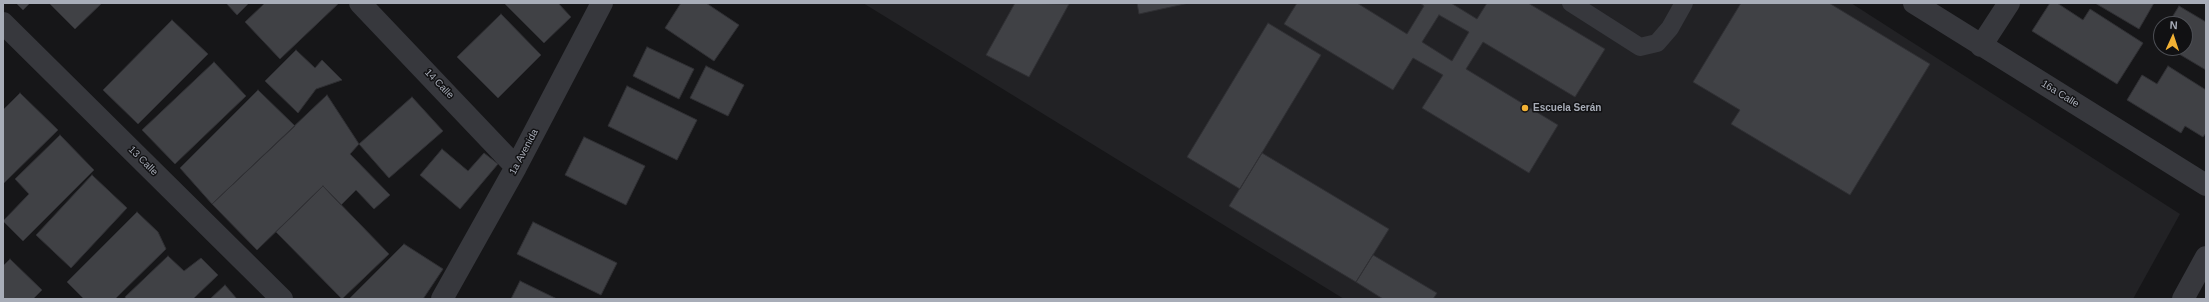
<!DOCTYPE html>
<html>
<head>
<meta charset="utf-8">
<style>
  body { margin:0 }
  #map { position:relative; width:2209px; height:302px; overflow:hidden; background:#161618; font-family:Helvetica,sans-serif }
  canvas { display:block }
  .frame { position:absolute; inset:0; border:4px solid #a8adb8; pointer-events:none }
  .north { position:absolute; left:2153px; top:16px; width:40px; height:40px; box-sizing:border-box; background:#111113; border:1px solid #4d4f55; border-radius:50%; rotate:3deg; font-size:11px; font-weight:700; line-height:16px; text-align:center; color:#a8adb8 }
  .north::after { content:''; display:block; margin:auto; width:14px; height:18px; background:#f2b134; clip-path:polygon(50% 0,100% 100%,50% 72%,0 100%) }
</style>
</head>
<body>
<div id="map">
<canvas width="2209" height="302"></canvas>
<div class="frame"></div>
<div class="north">N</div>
</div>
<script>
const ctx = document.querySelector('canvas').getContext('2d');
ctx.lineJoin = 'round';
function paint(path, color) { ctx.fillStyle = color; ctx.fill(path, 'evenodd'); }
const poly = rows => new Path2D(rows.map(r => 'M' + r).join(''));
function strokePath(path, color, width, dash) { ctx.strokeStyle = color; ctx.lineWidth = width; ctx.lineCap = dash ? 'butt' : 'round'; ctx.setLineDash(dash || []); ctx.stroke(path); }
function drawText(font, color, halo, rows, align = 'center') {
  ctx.font = font + ' Helvetica,sans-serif'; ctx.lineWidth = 3; ctx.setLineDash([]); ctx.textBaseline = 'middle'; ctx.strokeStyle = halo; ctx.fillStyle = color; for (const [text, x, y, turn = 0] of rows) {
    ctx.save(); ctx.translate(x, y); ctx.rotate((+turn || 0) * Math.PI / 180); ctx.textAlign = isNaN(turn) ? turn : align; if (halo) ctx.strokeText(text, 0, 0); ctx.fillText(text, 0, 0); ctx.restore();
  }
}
paint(poly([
  [863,3,1851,3,2180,214,2133,299,1344,299]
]), '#222225');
const building = poly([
  [16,3,30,3,23,10,16,3],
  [49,3,102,3,75,29,49,3],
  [226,3,249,3,237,15,226,3],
  [265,3,339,3,280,59,245,22,265,3],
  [504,3,558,3,571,17,544,43,504,3],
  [681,3,706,3,739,25,714,61,665,28,681,3],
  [1015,3,1069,4,1029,77,986,55,1015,3],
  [1137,3,1189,3,1139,14,1137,3],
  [1297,3,1357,3,1407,34,1424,6,1420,3,1451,3,1477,19,1487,3,1528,3,1605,49,1575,97,1483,42,1466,69,1558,125,1529,173,1422,108,1443,75,1413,58,1393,90,1284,24,1297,3],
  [1439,15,1469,32,1452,61,1422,42,1439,15],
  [1741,3,1829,3,1930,64,1850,195,1731,124,1740,110,1693,82,1741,3],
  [2050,3,2057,3,2083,20,2090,9,2143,43,2117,84,2032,31,2050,3],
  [2095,3,2154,3,2139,29,2095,3],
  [2179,6,2206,22,2206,70,2169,48,2185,48,2185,24,2168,24,2179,6],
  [501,14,541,55,498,98,457,57,501,14],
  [172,20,208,54,138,124,103,90,172,20],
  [1268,23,1321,55,1240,189,1187,157,1268,23],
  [647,47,694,69,679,99,633,76,647,47],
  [296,50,315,68,322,60,342,80,316,89,298,113,265,81,296,50],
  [214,62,246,96,175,164,142,130,214,62],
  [706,66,744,85,728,116,690,98,706,66],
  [2168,66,2206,90,2206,133,2203,137,2185,126,2181,133,2127,100,2142,75,2157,84,2168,66],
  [627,86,697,120,677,160,608,126,627,86],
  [258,90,295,126,212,204,180,168,258,90],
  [20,93,58,130,3,184,3,110,20,93],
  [327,95,359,144,350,154,390,195,374,209,356,190,341,205,323,186,257,250,212,204,327,95],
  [412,97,443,131,389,178,359,144,412,97],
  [60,135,94,170,23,241,3,221,29,194,15,179,60,135],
  [584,137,645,166,626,205,565,175,584,137],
  [442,149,468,171,484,153,498,164,460,209,420,175,442,149],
  [1262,153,1389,229,1356,282,1229,206,1262,153],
  [92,175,127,208,71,268,36,235,92,175],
  [323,186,389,254,342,299,276,232,323,186],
  [137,212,158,232,166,249,115,299,84,299,67,282,137,212],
  [533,222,617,263,601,295,517,254,533,222],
  [404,244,443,269,423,299,349,299,404,244],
  [1373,255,1437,293,1433,299,1383,299,1356,282,1373,255],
  [168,256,184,271,201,258,218,275,193,299,126,299,125,297,168,256],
  [10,259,42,290,33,299,3,299,3,266,10,259],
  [520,281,557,299,511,299,520,281],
  [225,285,237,299,210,299,225,285]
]);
paint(building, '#404145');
strokePath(building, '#303034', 1);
strokePath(poly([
  [1571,3,1640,47,1657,43,1670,28,1684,3]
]), '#37383d', 18);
strokePath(poly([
  [360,3,516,167],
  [1914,3,2206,185],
  [3,23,282,299],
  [1981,46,2009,3],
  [442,299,516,167,602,3],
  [2183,299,2206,257]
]), '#37383d', 22);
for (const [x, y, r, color] of [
  [1525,108,4,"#f2b134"]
]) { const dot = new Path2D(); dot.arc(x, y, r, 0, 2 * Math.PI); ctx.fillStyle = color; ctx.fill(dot); strokePath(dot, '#111113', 1.5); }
drawText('10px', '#a8adb8', '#111113', [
  ["14 Calle",439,84,46],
  ["16a Calle",2060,94,32],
  ["1a Avenida",524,152,-62],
  ["13 Calle",143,161,45]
]);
drawText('bold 10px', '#a8adb8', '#111113', [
  ["Escuela Serán",1533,108]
], 'left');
</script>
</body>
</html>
